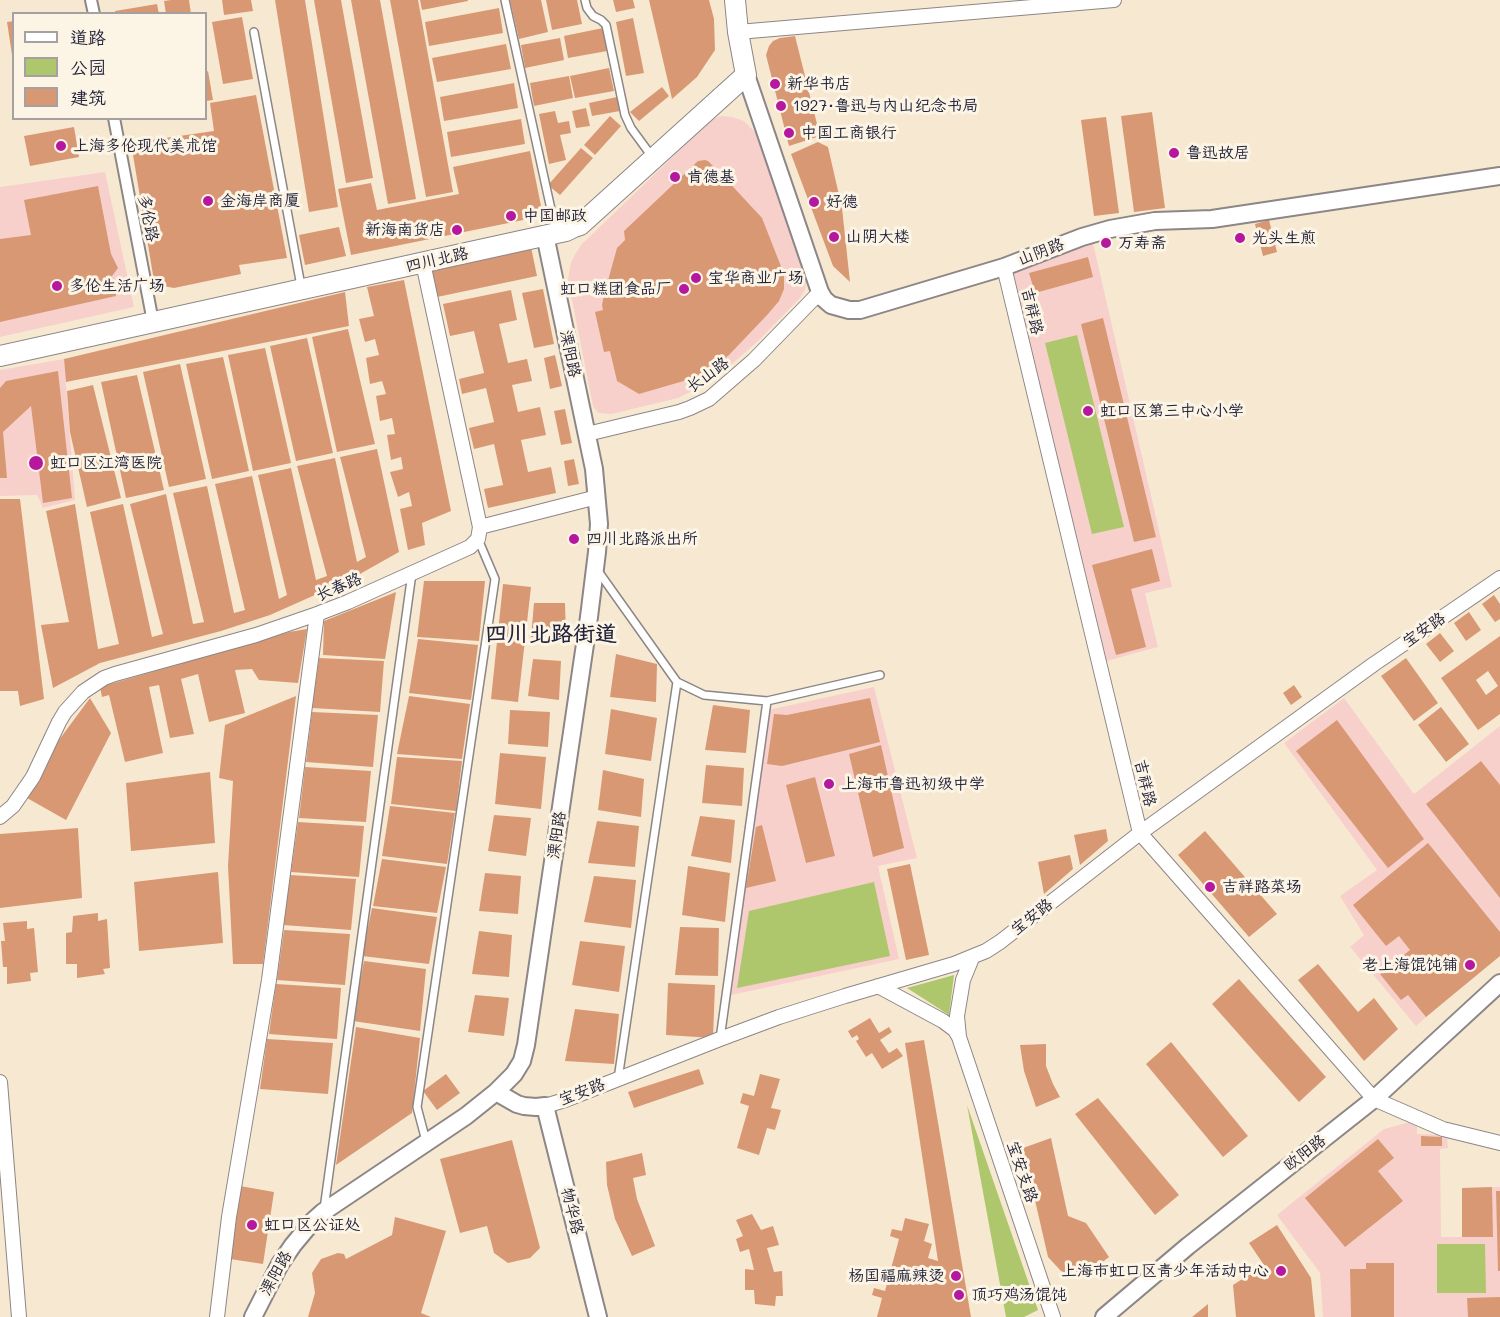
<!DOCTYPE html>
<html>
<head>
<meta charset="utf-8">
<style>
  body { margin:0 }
  #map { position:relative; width:1500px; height:1317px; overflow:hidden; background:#f7e9d1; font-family:Mali,"LXGW WenKai TC",sans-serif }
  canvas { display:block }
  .legend { position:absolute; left:12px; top:12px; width:195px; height:108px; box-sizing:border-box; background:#fcf5e5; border:2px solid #a5a1a1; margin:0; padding:8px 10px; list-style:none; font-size:18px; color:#22223b }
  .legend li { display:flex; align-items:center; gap:12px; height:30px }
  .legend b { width:30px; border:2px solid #a5a1a1 }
</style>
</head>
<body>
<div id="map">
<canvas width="1500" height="1317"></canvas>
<ul class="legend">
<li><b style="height:8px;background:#fff"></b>道路</li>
<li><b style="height:16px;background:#aec76c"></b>公园</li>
<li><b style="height:16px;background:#d99874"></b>建筑</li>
</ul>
</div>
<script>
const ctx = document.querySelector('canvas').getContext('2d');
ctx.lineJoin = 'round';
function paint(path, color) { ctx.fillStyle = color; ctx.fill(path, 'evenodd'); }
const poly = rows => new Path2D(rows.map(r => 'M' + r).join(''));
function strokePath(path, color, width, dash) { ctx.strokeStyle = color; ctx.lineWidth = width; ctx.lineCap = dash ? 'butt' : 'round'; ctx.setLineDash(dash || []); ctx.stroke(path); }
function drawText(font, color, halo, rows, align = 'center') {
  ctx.font = font + ' Mali,"LXGW WenKai TC",sans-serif'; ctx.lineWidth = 6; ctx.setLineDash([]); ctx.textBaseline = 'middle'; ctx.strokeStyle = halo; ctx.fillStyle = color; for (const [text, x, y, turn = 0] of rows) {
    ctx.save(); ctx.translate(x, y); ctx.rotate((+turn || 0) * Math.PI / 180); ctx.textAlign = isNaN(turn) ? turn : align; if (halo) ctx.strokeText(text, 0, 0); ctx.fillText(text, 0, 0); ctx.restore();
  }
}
paint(poly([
  [721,116,732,117,744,121,757,134,805,265,807,279,805,290,800,298,759,340,732,364,704,385,678,398,612,414,598,413,593,406,568,280,570,266,574,256,581,245,711,120],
  [105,172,134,307,0,337,0,187],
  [1093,243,1172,587,1145,593,1158,647,1103,662,1013,272],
  [64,359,75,500,43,508,37,495,0,496,0,370],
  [874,687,917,858,878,866,899,959,731,995,768,710],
  [1344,698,1414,794,1500,726,1500,953,1416,1026,1350,947,1364,935,1340,896,1377,870,1284,743],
  [1417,1120,1417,1134,1447,1135,1448,1148,1440,1149,1441,1237,1462,1237,1462,1188,1500,1187,1500,1317,1323,1317,1320,1273,1277,1215,1384,1129]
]), '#f7d0cc');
paint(poly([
  [1077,335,1124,527,1092,534,1045,343],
  [874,882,890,956,737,988,749,911],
  [954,975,949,1015,907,988],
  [967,1105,1038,1310,1024,1317,1006,1317],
  [1437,1244,1485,1244,1486,1293,1437,1293]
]), '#aec76c');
paint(poly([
  [171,0,189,0,191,14,166,14,164,1],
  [222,0,251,0,253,11,224,15],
  [275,0,305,0,338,207,309,212],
  [314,0,341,0,373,178,346,183],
  [351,0,380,0,416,199,388,204],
  [390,0,418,0,453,192,426,197],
  [420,0,468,0,468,1,422,10],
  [510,0,541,0,548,32,519,39],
  [546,0,577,0,582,24,552,30],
  [613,0,633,0,635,8,616,12],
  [649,0,709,0,714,19,715,50,697,77,672,99],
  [157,4,159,14,115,14,115,11],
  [499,8,503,33,429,46,425,22],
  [242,17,253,79,223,84,212,22],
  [633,18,644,73,626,76,616,22],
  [14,21,14,55,12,55,7,22],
  [603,28,607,51,568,58,564,36],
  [795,36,820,136,789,146,766,55,769,46,773,41,780,38],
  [560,38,564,60,525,68,521,45],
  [506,44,511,69,437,82,432,58],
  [609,68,614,91,575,98,570,76],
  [208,71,213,100,206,101,206,72],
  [569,76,573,98,534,106,530,83],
  [514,83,518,108,444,121,440,97],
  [662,87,669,96,639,121,630,112],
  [256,95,287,258,239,265,241,274,174,288,163,286,153,275,131,143,214,131,210,103],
  [617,97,620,111,592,116,589,103],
  [586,108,590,126,576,128,572,111],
  [555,111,558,123,569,121,571,133,560,135,566,160,549,164,539,114],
  [1152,112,1165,208,1134,212,1121,116],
  [610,116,621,126,595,155,584,145],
  [1106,117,1119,213,1094,216,1081,120],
  [521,119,525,144,451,157,447,132],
  [74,127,79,157,30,166,24,136],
  [818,142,828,147,842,208,850,282,833,266,791,154],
  [581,148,593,158,560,195,548,185],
  [530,151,543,216,351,255,338,189,371,183,377,210,459,194,453,167],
  [705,160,708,161,724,177,762,218,784,274,784,289,779,301,768,314,729,355,717,365,694,378,639,394,617,381,610,351,604,352,595,312,603,310,602,305,604,295,617,248,625,240,624,231,698,161],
  [98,186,111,254,118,268,112,276,116,296,0,322,0,239,31,235,24,200],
  [1269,220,1277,252,1263,256,1255,224],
  [339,227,346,256,305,265,299,235],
  [531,247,537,276,437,297,431,268],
  [1088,257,1093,277,1035,293,1029,273],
  [404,280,451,511,422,523,425,545,408,550,400,509,412,506,409,492,398,497,390,472,403,469,401,457,391,460,387,435,395,434,392,418,380,421,376,396,386,394,382,381,370,384,366,358,379,355,375,339,365,342,359,319,374,316,367,287],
  [543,289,554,344,534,348,522,293],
  [511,290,517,320,499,324,508,363,527,359,532,381,512,385,518,412,540,407,546,435,521,440,528,472,551,467,556,493,488,508,484,489,503,485,494,444,474,449,469,428,494,422,486,388,462,394,459,379,484,373,474,331,450,336,443,304],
  [345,292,349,326,66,382,64,359],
  [1103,318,1156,537,1134,542,1081,324],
  [348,329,375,444,337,452,312,337],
  [307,338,333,453,296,461,270,346],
  [265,348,291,463,253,471,228,355],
  [555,355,562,386,550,389,544,358],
  [223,357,249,471,212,479,186,364],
  [180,364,206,479,169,487,143,372],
  [58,371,72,498,43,503,31,406,3,432,7,478,0,478,0,388,6,381],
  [137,375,164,490,126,498,101,382],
  [93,385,121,498,87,507,70,432,67,391],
  [565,409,572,443,561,445,554,411],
  [377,449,399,552,351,579,270,615,221,631,100,663,53,688,41,625,69,622,46,511,75,504,98,649,119,644,90,512,123,504,152,637,163,634,130,504,166,494,193,624,204,622,173,493,207,486,234,613,245,610,215,484,252,476,279,599,287,595,258,475,291,468,316,580,327,576,297,466,335,458,357,562,366,557,340,457],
  [574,459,579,484,568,486,564,461],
  [0,499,20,499,44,699,20,706,18,691,0,691],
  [1152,549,1160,581,1131,589,1146,647,1116,655,1092,565],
  [424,581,485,581,479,641,417,637],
  [503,584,531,587,518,702,491,699],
  [396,592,385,659,323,655,324,621],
  [1494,595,1500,604,1500,619,1495,622,1482,604],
  [534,603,565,603,566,637,531,637],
  [1469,612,1481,630,1466,641,1454,623],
  [307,629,298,683,259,680,252,669,235,670,245,713,209,722,198,674,181,679,194,734,170,738,159,685,149,687,163,753,125,762,109,695,102,697,100,687,289,632],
  [1440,633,1454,651,1440,662,1426,644],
  [1500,636,1500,714,1478,730,1441,678],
  [1488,671,1498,686,1486,695,1476,680],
  [418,639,478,645,471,700,409,693],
  [616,654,657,664,656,702,610,697],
  [319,658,384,661,380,712,312,708],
  [1406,658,1438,703,1414,721,1381,676],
  [533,659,561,661,559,700,528,696],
  [1294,685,1302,697,1291,705,1283,693],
  [296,696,263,964,233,964,228,866,233,781,219,778,225,725],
  [409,696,470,704,462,759,397,754],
  [90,698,111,733,66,820,27,798,53,748],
  [870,698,880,742,782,766,767,764,774,714,787,715],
  [713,705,750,710,746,753,705,750],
  [1441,707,1469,744,1446,762,1418,725],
  [611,709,657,718,651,761,605,754],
  [510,710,550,712,548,747,508,744],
  [312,712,378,715,373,767,306,762],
  [1337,720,1424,839,1388,868,1296,751],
  [881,745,904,848,873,857,849,754],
  [500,753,546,757,541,809,495,804],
  [397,757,462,761,456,811,391,804],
  [1481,761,1500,785,1500,898,1426,804],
  [706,765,744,768,742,806,702,803],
  [305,767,371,771,366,822,299,818],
  [603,770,644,779,641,817,598,810],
  [210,772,215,843,131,851,126,783],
  [815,777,835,856,806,863,786,785],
  [390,806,455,813,447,864,382,856],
  [494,815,531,818,526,856,488,851],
  [700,816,735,820,731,863,691,856],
  [597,821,639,826,635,867,588,863],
  [298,822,364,826,359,877,291,872],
  [762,825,776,881,746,888,756,827],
  [78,828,82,898,0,908,0,834],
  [1106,829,1108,841,1080,865,1074,835],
  [1205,831,1277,914,1249,937,1178,855],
  [1428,843,1500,932,1500,956,1426,1017,1408,995,1401,1000,1380,974,1410,950,1399,936,1386,946,1353,905],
  [1070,855,1073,869,1044,894,1038,862],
  [382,859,446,867,437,913,373,906],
  [910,864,929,955,906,960,887,869],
  [688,866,730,873,725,922,682,915],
  [218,872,223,943,139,951,134,882],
  [485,873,521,876,518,914,479,911],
  [290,875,356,879,351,930,283,925],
  [594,876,636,880,631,928,584,922],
  [372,908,437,917,429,964,362,956],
  [98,913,98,921,107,919,110,968,103,969,105,974,77,978,77,964,66,964,66,933,72,932,73,916],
  [27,921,27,929,34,928,38,972,30,973,31,981,7,984,7,967,3,967,1,941,5,941,3,923],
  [680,927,719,928,718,976,675,975],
  [284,930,350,934,345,985,277,980],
  [479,931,512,935,509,977,472,974],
  [580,941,625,946,619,992,572,985],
  [364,961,426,969,420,1031,353,1021],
  [1318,964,1358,1012,1374,998,1398,1029,1364,1061,1298,980],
  [1239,979,1326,1077,1299,1102,1212,1004],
  [668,983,715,985,713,1038,666,1035],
  [276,984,341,988,337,1039,269,1034],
  [475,995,509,998,504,1036,468,1032],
  [575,1009,619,1014,614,1064,565,1061],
  [870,1018,879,1033,889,1027,892,1032,880,1040,889,1053,897,1048,903,1056,882,1069,872,1053,866,1057,856,1041,859,1039,857,1035,852,1038,848,1031],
  [356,1027,420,1038,412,1113,336,1165],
  [267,1039,333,1043,328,1094,260,1089],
  [924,1040,971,1317,877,1317,882,1298,872,1295,874,1288,885,1291,899,1239,890,1236,892,1229,902,1231,905,1218,929,1224,924,1241,932,1244,928,1258,938,1261,905,1043],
  [1171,1042,1248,1136,1223,1157,1146,1064],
  [1046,1044,1046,1066,1053,1084,1060,1097,1036,1107,1024,1071,1020,1045],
  [699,1069,704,1084,634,1108,628,1092],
  [446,1074,460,1093,437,1110,423,1091],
  [760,1074,780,1079,771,1108,781,1110,775,1130,767,1128,759,1155,737,1148,749,1106,740,1103,743,1093,754,1096],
  [1098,1098,1179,1195,1155,1215,1075,1114],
  [1421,1136,1442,1137,1442,1146,1421,1146],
  [1051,1138,1068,1216,1086,1223,1109,1257,1086,1275,1075,1277,1061,1271,1048,1257,1023,1148],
  [1378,1139,1394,1158,1378,1171,1403,1201,1345,1247,1305,1198],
  [512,1140,540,1248,530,1258,508,1263,494,1253,487,1226,460,1233,440,1159],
  [642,1153,646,1175,633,1178,637,1199,655,1246,632,1256,615,1219,607,1185,606,1162],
  [240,1186,274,1192,263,1264,230,1259],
  [1492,1187,1493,1237,1462,1237,1462,1188],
  [1496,1191,1500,1191,1500,1271,1498,1271],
  [752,1214,761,1230,773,1226,779,1245,767,1248,774,1272,782,1271,783,1296,776,1296,775,1306,755,1304,754,1290,745,1290,745,1269,754,1270,749,1249,740,1252,736,1239,743,1236,736,1220],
  [395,1217,446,1231,421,1313,431,1317,308,1317,315,1293,312,1273,321,1259,338,1253,344,1254,346,1259,392,1235],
  [1277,1225,1311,1278,1315,1317,1236,1317,1233,1285,1264,1265,1249,1243],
  [1366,1263,1394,1263,1394,1317,1351,1317,1350,1269,1366,1269],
  [1500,1297,1500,1317,1468,1317,1467,1298],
  [1208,1304,1208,1317,1192,1317]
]), '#d99874');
const service = poly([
  [505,0,556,232],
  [585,0,587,8,593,16,601,20,606,25,625,115,631,128,653,158],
  [254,32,301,286],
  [598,571,677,682,618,1079],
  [677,682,704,695,767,701,720,1039],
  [767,701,880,675],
  [426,1141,417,1107,495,579,478,539],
  [324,1209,412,573]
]);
const pedestrian = poly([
  [91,0,94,14],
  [114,118,153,322]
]);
const minor = poly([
  [738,32,1114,0],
  [1004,267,1140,833,1374,1099,1443,1129,1500,1143],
  [587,434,679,412,690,408,709,399,754,360,820,292],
  [480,527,597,497],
  [0,817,13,806,33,777,59,722,65,712,83,692,104,678,115,674,256,635,317,614,348,602,470,547,478,539,480,527,423,263],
  [972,958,963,980,957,1016,959,1037,1053,1317],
  [878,986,943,1021,955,1030,959,1037],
  [0,1082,19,1317],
  [545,1106,565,1100,720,1039,779,1017,845,996,954,964,986,951,1000,942,1140,833,1374,664,1500,578],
  [217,1317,229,1217,269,980,317,614]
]);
const tertiary = poly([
  [746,75,820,292,824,299,831,305,849,310,860,310,1004,267,1082,237,1110,229,1155,221,1212,219,1500,176],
  [496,1092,517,1104,524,1106,536,1107,545,1106,598,1317],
  [253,1317,280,1264,293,1245,313,1221,323,1212,466,1116,496,1092,514,1074,522,1061,526,1045,589,617,597,552,599,524,594,469,545,235],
  [1104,1317,1188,1246,1374,1099,1500,983]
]);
const secondary = poly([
  [0,356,443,258,566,231,574,227,580,225,746,75,738,32,735,0]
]);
strokePath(service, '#8c8686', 10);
strokePath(pedestrian, '#8c8686', 14);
strokePath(minor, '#8c8686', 16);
strokePath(tertiary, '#8c8686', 20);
strokePath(secondary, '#8c8686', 22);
strokePath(service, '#fff', 7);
strokePath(pedestrian, '#fff', 10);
strokePath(minor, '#fff', 14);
strokePath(tertiary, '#fff', 16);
strokePath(secondary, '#fff', 20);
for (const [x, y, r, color] of [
  [775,84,6,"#b5179e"],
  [781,106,6,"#b5179e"],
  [789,133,6,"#b5179e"],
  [61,146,6,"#b5179e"],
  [1174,153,6,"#b5179e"],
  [675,177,6,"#b5179e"],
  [208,201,6,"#b5179e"],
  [814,202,6,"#b5179e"],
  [511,216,6,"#b5179e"],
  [457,230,6,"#b5179e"],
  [834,237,6,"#b5179e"],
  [1240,238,6,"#b5179e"],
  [1106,243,6,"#b5179e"],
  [696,278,6,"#b5179e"],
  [57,286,6,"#b5179e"],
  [684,289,6,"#b5179e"],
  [1088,411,6,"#b5179e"],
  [36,463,8,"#b5179e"],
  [574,539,6,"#b5179e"],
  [829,784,6,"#b5179e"],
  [1210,887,6,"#b5179e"],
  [1470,965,6,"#b5179e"],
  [252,1225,6,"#b5179e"],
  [1281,1271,6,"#b5179e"],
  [956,1276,6,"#b5179e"],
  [959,1295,6,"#b5179e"]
]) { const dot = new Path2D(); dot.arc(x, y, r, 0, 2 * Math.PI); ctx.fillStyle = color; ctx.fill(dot); strokePath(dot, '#fcf5e5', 2); }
drawText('16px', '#22223b', '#fcf5e5', [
  ["新华书店",787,84],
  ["1927·鲁迅与内山纪念书局",793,106],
  ["中国工商银行",801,133],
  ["上海多伦现代美术馆",73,146],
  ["鲁迅故居",1186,153],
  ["肯德基",687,177],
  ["金海岸商厦",220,201],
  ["好德",826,202],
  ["中国邮政",523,216],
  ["新海南货店",445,230,"right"],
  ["山阴大楼",846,237],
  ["光头生煎",1252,238],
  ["万寿斋",1118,243],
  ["宝华商业广场",708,278],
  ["多伦生活广场",69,286],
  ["虹口糕团食品厂",672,289,"right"],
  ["虹口区第三中心小学",1100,411],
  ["虹口区江湾医院",50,463],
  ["四川北路派出所",586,539],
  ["上海市鲁迅初级中学",841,784],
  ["吉祥路菜场",1222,887],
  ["老上海馄饨铺",1458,965,"right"],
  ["虹口区公证处",264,1225],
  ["上海市虹口区青少年活动中心",1269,1271,"right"],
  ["杨国福麻辣烫",944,1276,"right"],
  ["顶巧鸡汤馄饨",971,1295]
], 'left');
drawText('16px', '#22223b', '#fcf5e5', [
  ["多伦路",148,218,79],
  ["山阴路",1041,252,-21],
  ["四川北路",437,260,-13],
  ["吉祥路",1032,311,77],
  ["溧阳路",570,354,78],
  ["长山路",708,375,-36],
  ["长春路",339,587,-23],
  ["宝安路",1424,630,-35],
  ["吉祥路",1145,783,77],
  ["溧阳路",557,835,-82],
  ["宝安路",1032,917,-38],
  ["宝安路",582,1092,-21],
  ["欧阳路",1305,1153,-38],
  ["宝安支路",1022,1172,71],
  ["物华路",572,1211,76],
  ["溧阳路",276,1273,-61]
]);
drawText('bold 22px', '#22223b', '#fcf5e5', [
  ["四川北路街道",551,634]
]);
</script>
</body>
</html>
